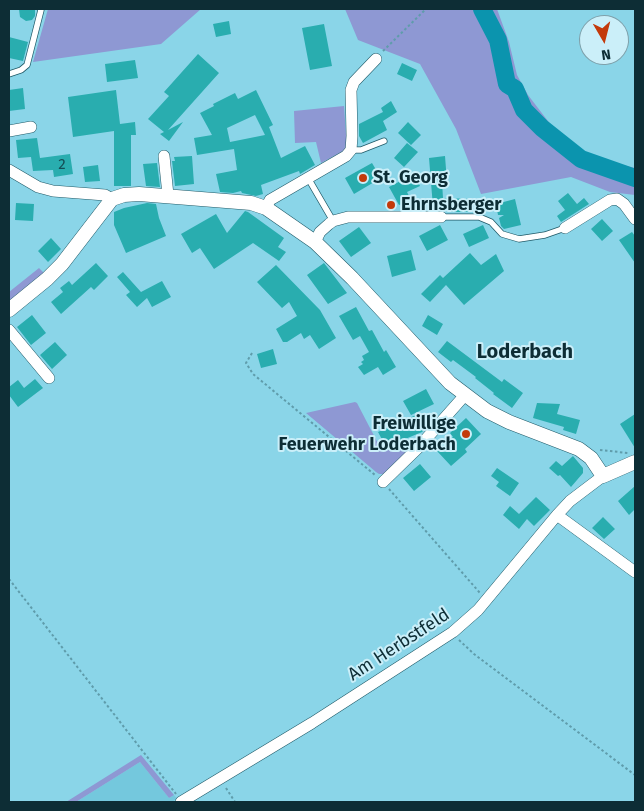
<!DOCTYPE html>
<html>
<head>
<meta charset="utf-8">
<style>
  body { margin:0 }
  #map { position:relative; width:644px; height:811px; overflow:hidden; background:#8ad5e8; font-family:"Fira Sans",sans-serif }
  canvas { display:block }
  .frame { position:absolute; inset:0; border:10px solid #0d2d35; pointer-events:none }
  .north { position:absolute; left:579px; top:15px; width:50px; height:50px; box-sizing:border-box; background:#cbeff9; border:1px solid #7fa1ab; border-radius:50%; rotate:172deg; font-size:14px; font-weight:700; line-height:20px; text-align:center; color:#0d2d35 }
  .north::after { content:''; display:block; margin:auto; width:18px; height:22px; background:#c33a0b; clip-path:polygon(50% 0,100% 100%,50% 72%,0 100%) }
</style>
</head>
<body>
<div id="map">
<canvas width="644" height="811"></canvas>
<div class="frame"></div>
<div class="north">N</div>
</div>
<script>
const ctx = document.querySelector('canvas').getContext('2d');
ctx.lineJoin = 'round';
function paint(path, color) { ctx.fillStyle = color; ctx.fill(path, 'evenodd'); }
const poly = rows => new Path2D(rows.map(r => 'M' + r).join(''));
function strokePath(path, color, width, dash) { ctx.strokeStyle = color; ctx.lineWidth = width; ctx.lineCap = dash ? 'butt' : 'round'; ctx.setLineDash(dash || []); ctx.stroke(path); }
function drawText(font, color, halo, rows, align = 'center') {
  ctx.font = font + ' "Fira Sans",sans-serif'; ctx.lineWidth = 4; ctx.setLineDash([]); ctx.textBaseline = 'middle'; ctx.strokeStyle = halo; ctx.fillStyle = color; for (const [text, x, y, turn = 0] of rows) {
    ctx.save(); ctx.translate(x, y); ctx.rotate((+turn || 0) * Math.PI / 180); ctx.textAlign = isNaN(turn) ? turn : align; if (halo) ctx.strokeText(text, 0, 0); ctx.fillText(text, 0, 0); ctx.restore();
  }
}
paint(poly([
  [140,762,169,798,174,795,177,799,172,802,76,802]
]), '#74c8dd');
paint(poly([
  [48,9,201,9,161,44,33,62],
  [345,9,497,9,509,42,517,75,528,95,551,125,572,146,601,160,635,168,635,195,610,192,571,177,481,194,456,129,420,64,358,40],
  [344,106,347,149,321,163,316,142,295,143,294,111],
  [39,268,46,275,9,305,9,292],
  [355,402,357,403,382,451,399,444,406,451,407,453,384,474,379,474,376,472,306,413],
  [141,755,174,795,169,798,140,762,76,802,66,802]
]), '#8e98d3');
strokePath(poly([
  [482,9,498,40,507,84,515,89,524,110,542,128,581,159,635,178]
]), '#0b94ae', 18);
paint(poly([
  [19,9,35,9,35,16,32,20,26,21,20,17],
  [229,21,231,34,216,37,213,24],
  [324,24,332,66,310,70,302,28],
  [9,37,28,42,23,61,9,58],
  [198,54,219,73,168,130,183,122,169,141,160,134,164,132,148,119,169,96,164,92],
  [135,60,138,78,107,82,105,64],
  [402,63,417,70,412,81,397,74],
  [23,88,25,109,9,111,9,90],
  [116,90,120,124,135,122,136,135,131,135,131,186,114,186,114,131,73,137,68,97],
  [256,90,273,125,269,127,281,158,305,146,315,165,300,174,299,171,261,185,263,194,256,196,242,193,241,191,233,193,220,192,216,174,237,170,234,149,197,155,194,138,212,135,200,113,214,106,213,104,235,93,238,99],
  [255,115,265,135,230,142,227,128],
  [391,101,397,112,383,121,387,130,363,143,359,136,359,124,383,112,381,108],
  [408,122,421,135,411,145,398,133],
  [37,138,40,158,70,154,73,174,54,177,53,170,33,171,31,157,18,158,16,140],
  [407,143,418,152,404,167,394,158],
  [192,156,194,184,175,186,172,161,175,161,174,157],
  [445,156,447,182,442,182,443,198,470,199,470,212,450,212,451,206,433,207,429,158],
  [157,163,160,187,146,186,143,164],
  [372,163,381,178,354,194,345,178],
  [98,165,100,181,85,182,83,167],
  [414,174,420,186,407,192,416,210,405,210,402,204,399,205,389,187],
  [568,193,577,204,584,198,589,204,561,222,557,216,565,210,558,201],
  [515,199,521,225,504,229,501,226,499,218,504,215,498,215,496,204],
  [16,203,34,204,33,221,15,220],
  [147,203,156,204,159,218,166,236,126,253,114,225,114,212,124,208],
  [245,211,248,212,284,238,278,247,286,252,279,261,253,243,214,269,200,248,192,253,181,234,216,214,227,233],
  [602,219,613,231,602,241,591,229],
  [440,225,448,240,427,251,419,236],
  [483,225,489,238,469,247,463,234],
  [359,227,371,243,351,257,339,241],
  [632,232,635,236,635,263,619,240],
  [51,238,61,249,48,262,38,251],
  [411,250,416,270,392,277,387,256],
  [470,253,481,265,496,254,504,271,464,305,446,285,430,302,421,294,440,275,443,278],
  [96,263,108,276,94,290,91,287,61,314,51,302,63,292,60,288,69,281,72,285],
  [324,263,347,293,328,304,307,275],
  [276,265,320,310,336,338,319,349,310,335,304,339,301,333,287,342,283,342,276,329,297,316,289,302,282,308,257,282],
  [123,272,141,292,162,281,171,297,152,307,147,298,137,307,126,295,130,292,117,277],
  [356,307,369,331,372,330,384,352,386,350,396,367,383,375,378,367,364,375,358,367,363,364,361,362,364,360,362,356,369,352,360,336,353,340,339,316],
  [32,315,46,333,31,345,17,327],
  [428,315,443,324,437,335,422,326],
  [447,341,502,382,504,379,523,393,512,408,493,394,494,393,475,378,476,377,453,360,451,362,438,352],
  [55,342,67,355,52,369,40,355],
  [273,349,277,364,261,368,257,354],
  [35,379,43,388,18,407,9,395,9,387,18,380,24,388],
  [426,389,434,404,411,415,403,401],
  [537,403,560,404,557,414,580,420,576,434,563,430,564,427,533,418],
  [635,414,635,448,620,424],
  [416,415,424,430,422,432,386,447,378,432],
  [466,418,481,434,465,449,467,452,451,466,437,451,453,437,450,433],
  [573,456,583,468,583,473,571,487,560,475,558,476,549,468,556,461,562,466],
  [420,464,431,477,414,491,403,478],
  [497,468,519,483,510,496,496,486,499,482,491,476],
  [635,486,635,509,629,515,618,501],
  [536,497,550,510,534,526,527,519,519,529,503,515,510,506,519,514],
  [603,517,615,529,604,539,592,528]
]), '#29adaf');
const service = poly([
  [9,74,21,70,27,65,41,10],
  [351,150,361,150,384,141],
  [308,178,333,221],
  [441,217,479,217,491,222,502,234,519,239,545,235,565,228]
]);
const minor = poly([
  [9,131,31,127],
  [164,156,168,195],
  [9,170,38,187,53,191,105,195,112,199],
  [266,208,270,200,346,156,351,150,352,136,351,90,354,82,376,59],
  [565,228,610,200,617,199,624,204,635,219],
  [315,242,320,232,329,224,333,221,348,217,441,217],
  [9,330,49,378],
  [383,482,418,448,465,395],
  [557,515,635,572],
  [181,802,312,723,453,632,478,610,557,515,570,501,603,476]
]);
const tertiary = poly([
  [9,310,47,279,62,264,112,199,124,195,139,194,251,203,266,208,315,242,352,278,450,383,487,411,509,422,579,449,591,458,603,476,635,462]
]);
strokePath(service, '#205a68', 7);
strokePath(minor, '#205a68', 12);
strokePath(tertiary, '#205a68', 15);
strokePath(poly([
  [383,51,426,9],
  [252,353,246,363,253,374,375,475],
  [600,450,628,453],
  [389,489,480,593],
  [9,579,176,794],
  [459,640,474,654,635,775],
  [226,788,235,802]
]), '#5f9cab', 2, [2.5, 2.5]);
strokePath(service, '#fff', 5.5);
strokePath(minor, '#fff', 11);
strokePath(tertiary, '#fff', 14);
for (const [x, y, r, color] of [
  [363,178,5,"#c33a0b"],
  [391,205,5,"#c33a0b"],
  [466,434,5,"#c33a0b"]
]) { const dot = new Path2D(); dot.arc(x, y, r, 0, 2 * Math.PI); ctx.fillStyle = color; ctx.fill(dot); strokePath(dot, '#cbeff9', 2); }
drawText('15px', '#144d54', null, [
  ["2",62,165]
]);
drawText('bold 18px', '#0d2d35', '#cbeff9', [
  ["St. Georg",373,178],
  ["Ehrnsberger",401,205],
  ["Freiwillige",456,424,"right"],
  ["Feuerwehr Loderbach",456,445,"right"]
], 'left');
drawText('18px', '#0d2d35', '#cbeff9', [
  ["Am Herbstfeld",399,645,-33]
]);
drawText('bold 20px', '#0d2d35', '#cbeff9', [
  ["Loderbach",525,352]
]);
</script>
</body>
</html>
